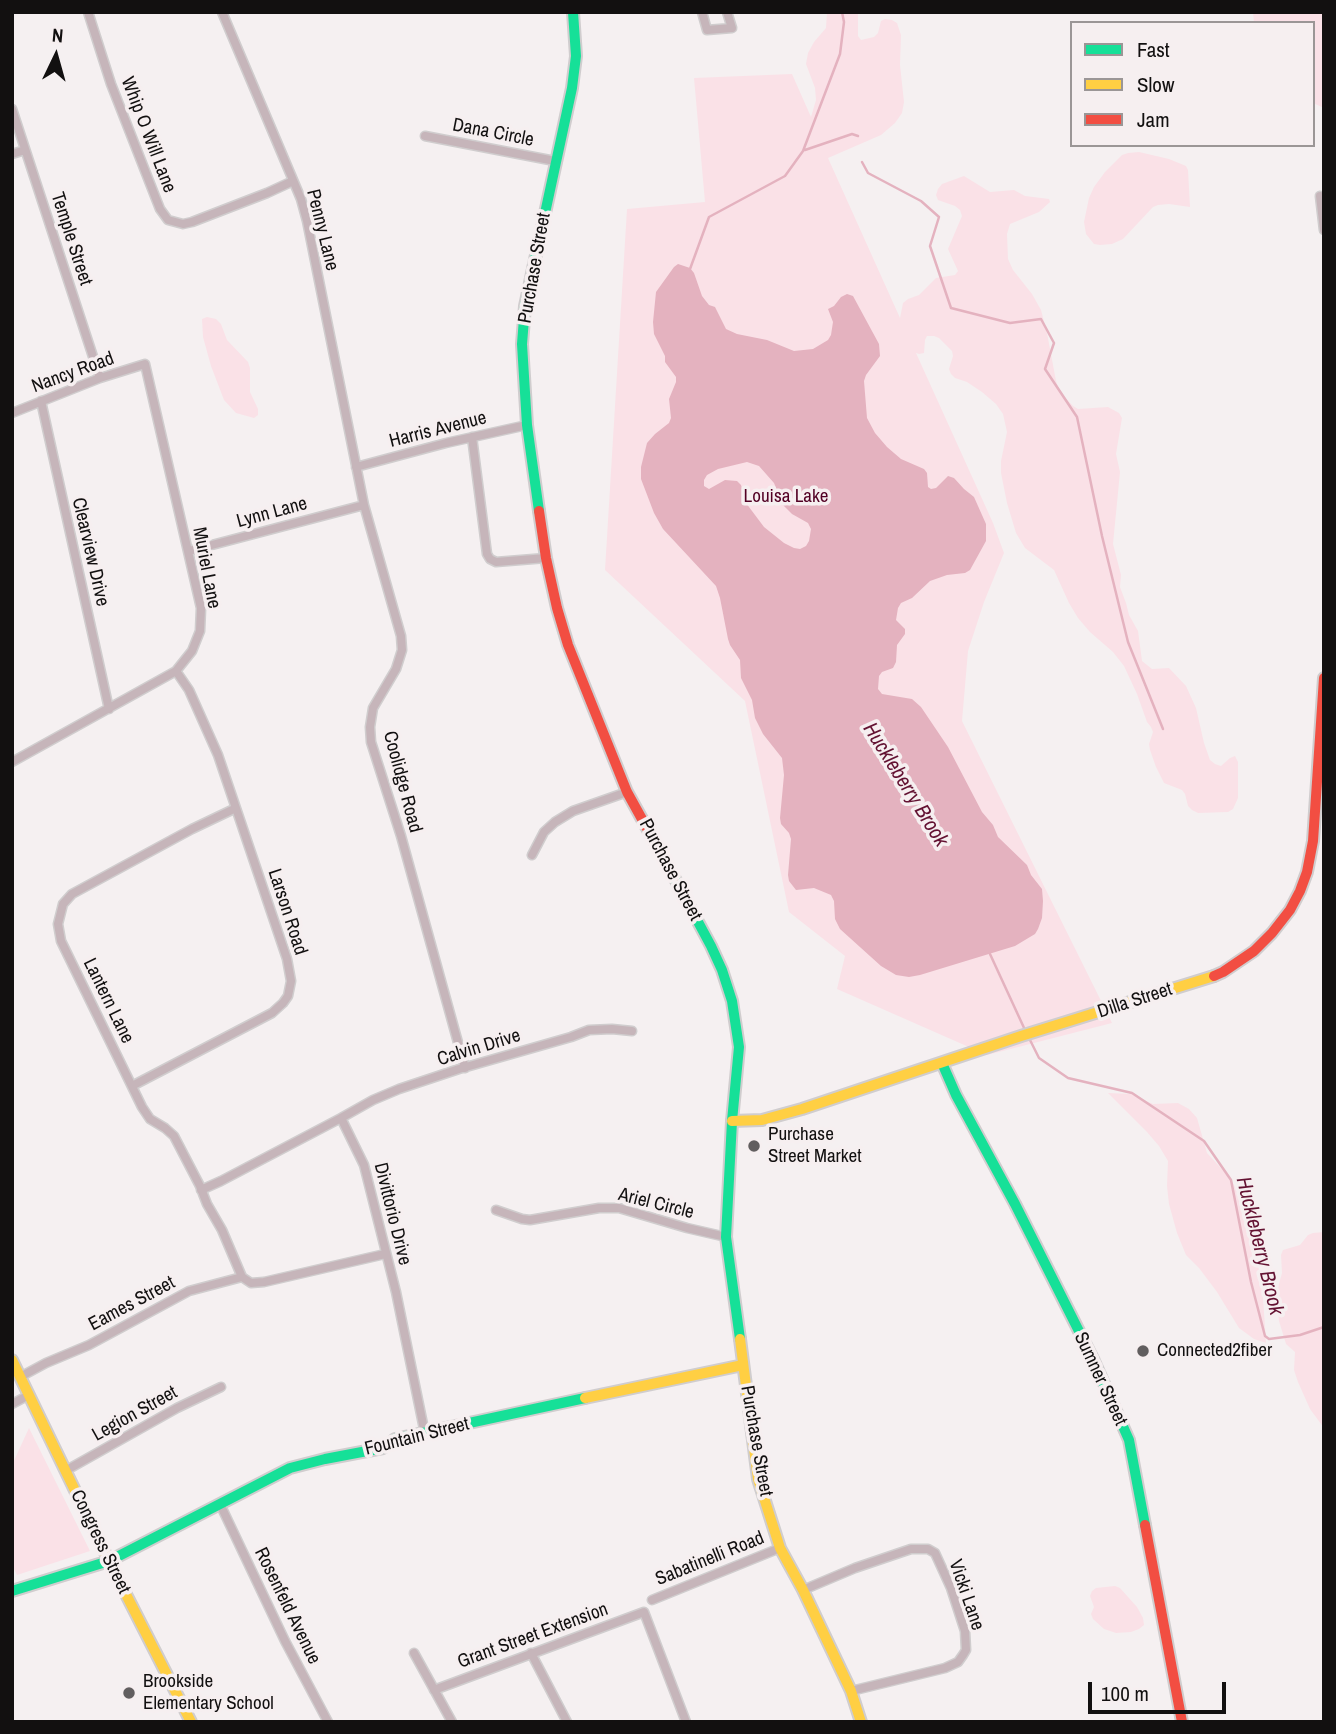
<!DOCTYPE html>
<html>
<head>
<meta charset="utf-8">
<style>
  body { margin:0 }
  #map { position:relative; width:1336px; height:1734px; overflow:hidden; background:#f5f0f1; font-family:"Archivo Narrow",sans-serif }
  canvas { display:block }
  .frame { position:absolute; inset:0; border:14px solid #121010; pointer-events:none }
  .legend { position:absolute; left:1070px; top:21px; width:245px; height:126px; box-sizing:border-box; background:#f6eff0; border:2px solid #9b9696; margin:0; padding:9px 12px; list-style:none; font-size:21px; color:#121010 }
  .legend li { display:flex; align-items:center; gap:14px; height:35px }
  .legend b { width:35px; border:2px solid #9b9696 }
  .north { position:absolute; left:21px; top:21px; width:70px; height:70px; -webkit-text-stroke:5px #f6eff0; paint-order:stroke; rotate:5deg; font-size:19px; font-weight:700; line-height:28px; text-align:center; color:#121010 }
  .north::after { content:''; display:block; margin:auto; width:24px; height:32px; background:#121010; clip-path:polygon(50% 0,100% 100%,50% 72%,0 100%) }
  .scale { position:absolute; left:1088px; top:1682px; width:138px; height:32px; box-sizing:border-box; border:4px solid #121010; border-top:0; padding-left:9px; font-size:21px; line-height:24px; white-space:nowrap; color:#121010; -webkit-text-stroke:5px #f6eff0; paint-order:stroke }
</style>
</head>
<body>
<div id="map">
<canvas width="1336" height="1734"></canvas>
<div class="frame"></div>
<ul class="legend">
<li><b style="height:9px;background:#16e098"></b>Fast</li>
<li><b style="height:9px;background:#ffcf43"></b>Slow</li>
<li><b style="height:9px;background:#f24e42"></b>Jam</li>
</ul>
<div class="north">N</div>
<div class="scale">100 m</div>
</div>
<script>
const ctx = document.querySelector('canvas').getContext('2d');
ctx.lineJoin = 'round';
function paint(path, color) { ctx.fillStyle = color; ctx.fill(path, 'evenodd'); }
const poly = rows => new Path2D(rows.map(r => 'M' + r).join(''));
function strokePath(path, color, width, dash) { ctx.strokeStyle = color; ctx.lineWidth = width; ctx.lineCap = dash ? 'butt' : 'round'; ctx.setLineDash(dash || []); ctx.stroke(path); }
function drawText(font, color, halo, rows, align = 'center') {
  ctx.font = font + ' "Archivo Narrow",sans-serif'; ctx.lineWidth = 7; ctx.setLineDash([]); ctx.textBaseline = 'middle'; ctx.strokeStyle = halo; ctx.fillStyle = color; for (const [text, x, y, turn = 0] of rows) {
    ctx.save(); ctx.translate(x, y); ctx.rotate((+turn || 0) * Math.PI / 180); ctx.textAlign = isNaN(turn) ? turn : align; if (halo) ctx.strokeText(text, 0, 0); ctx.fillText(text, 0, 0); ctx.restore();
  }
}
paint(poly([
  [827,12,858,12,858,36,861,40,874,37,878,33,881,21,885,19,892,20,897,23,901,35,900,65,904,102,902,113,895,123,881,135,828,158,900,318,903,303,908,299,919,295,936,278,955,275,958,271,948,249,962,216,960,210,955,206,938,200,936,195,938,189,942,184,964,176,990,192,1014,190,1025,196,1049,199,1050,202,1039,212,1010,224,1007,234,1008,259,1013,270,1032,294,1041,310,1047,333,1056,381,1060,392,1073,406,1078,409,1108,407,1119,413,1122,418,1116,454,1120,472,1113,544,1121,575,1120,587,1126,603,1129,615,1138,631,1142,661,1152,669,1169,668,1186,686,1196,708,1204,743,1210,760,1215,764,1221,766,1230,758,1235,756,1238,762,1238,798,1233,809,1228,812,1198,813,1192,810,1188,806,1185,794,1182,790,1164,783,1156,767,1150,750,1149,744,1153,732,1151,727,1147,722,1137,694,1124,666,1113,652,1090,632,1078,618,1069,603,1054,570,1025,548,1016,533,1007,503,1001,473,1001,461,1007,432,1003,414,996,404,982,392,967,382,955,378,951,374,949,369,953,356,952,351,939,338,934,336,927,336,925,340,924,353,919,354,916,353,993,523,1004,553,984,602,968,651,962,721,1112,1023,987,1055,837,989,845,956,789,912,745,701,605,570,627,209,705,202,694,78,792,74,811,117,816,100,815,88,806,64,808,53,814,42,826,28],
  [1253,12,1324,12,1324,108,1313,103,1313,23,1254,23],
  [1139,152,1169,159,1186,166,1188,170,1190,207,1169,204,1158,205,1153,207,1123,239,1112,244,1100,245,1094,244,1086,234,1084,222,1089,198,1094,187,1105,172,1122,155,1128,153],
  [207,317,216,319,221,324,227,340,248,362,250,368,250,392,258,409,258,415,254,418,236,413,224,400,211,366,203,337,202,319],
  [1108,1093,1131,1094,1153,1104,1178,1103,1189,1109,1197,1118,1207,1153,1231,1179,1242,1201,1253,1230,1263,1297,1266,1343,1254,1339,1239,1328,1217,1292,1199,1268,1186,1255,1177,1233,1169,1204,1167,1186,1168,1161,1159,1146,1147,1132],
  [1324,1232,1324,1428,1310,1409,1298,1382,1294,1370,1295,1352,1286,1344,1279,1321,1277,1303,1277,1291,1282,1273,1281,1255,1283,1250,1300,1245,1308,1235,1313,1233],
  [29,1428,90,1551,17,1575,12,1565,12,1465],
  [1115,1586,1120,1588,1137,1607,1143,1618,1144,1625,1139,1629,1131,1632,1116,1633,1104,1629,1093,1619,1091,1614,1094,1607,1090,1596,1092,1591,1096,1588]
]), '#fae1e7');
paint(poly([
  [678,264,690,268,694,273,702,296,709,305,715,307,726,329,737,334,767,340,794,351,813,349,828,340,831,335,833,322,828,309,834,306,841,297,847,294,853,296,879,344,880,356,866,375,864,381,867,418,875,433,887,447,901,459,924,469,927,473,928,487,931,489,936,488,948,476,954,478,964,489,974,497,986,524,986,541,970,570,965,573,947,575,930,581,912,598,901,603,898,608,896,620,905,629,905,634,897,645,896,662,893,668,882,672,879,676,878,689,882,694,912,699,921,707,948,747,982,812,993,825,998,837,1027,865,1031,875,1042,889,1043,901,1042,918,1038,929,1035,934,1015,946,920,975,909,977,896,975,881,966,840,929,835,919,834,901,831,895,814,888,796,890,789,881,788,875,791,839,789,833,781,824,780,818,784,775,782,758,763,734,755,718,752,700,741,678,740,660,730,645,728,639,720,598,716,586,663,529,654,513,641,479,641,467,647,443,655,434,669,423,671,418,669,399,676,382,676,377,665,362,665,356,654,334,653,322,656,292,674,267],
  [747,462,759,466,774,483,784,506,792,514,808,523,811,529,809,541,806,546,800,549,794,548,784,543,764,527,746,503,741,485,737,481,725,480,709,489,704,486,704,480,707,475,718,469]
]), '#e4b2bf');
strokePath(poly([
  [805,150,852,134,858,136],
  [862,162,868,173,921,201,939,217,930,246,951,308,1010,323,1041,319,1054,343,1045,369,1077,417,1102,536,1128,642,1163,729],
  [690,269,709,217,785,176,803,151,840,54,844,22,842,12],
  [990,954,1025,1030],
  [1028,1036,1039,1058,1068,1078,1132,1093,1204,1141,1231,1180,1251,1282,1265,1336,1269,1339,1300,1335,1324,1327]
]), '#e4b2bf', 2.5);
const street = poly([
  [88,12,111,84,160,209,168,220,183,224,192,222,267,193,293,181],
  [222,12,301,199,307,221,364,505,401,636,402,650,396,669,373,708,370,727,371,742,401,836,465,1068],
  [702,12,707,30,732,28,727,12],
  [12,109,100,378],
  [425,136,555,161],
  [12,154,25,150],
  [1320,196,1324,230],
  [41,401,109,709],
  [12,413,100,378,145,364,201,608,200,631,192,651,176,671,12,762],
  [472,437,487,554,490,559,496,562,546,558],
  [356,467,446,443,527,425],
  [189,551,364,505],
  [236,808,192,829,72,894,63,904,58,924,61,941,142,1107,150,1119,165,1128,174,1136,200,1186,207,1204,222,1230,242,1277],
  [532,855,544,832,555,822,573,811,627,792],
  [132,1086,272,1013,283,1003,288,996,291,981,287,959,218,755,189,690,176,671],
  [341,1118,373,1100,399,1089,459,1069,571,1037,589,1030,612,1029,632,1031],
  [201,1190,221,1181,341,1118,364,1165,396,1292,425,1434],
  [496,1210,522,1219,530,1220,599,1208,619,1208,687,1228,726,1237],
  [20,1377,46,1363,89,1345,189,1291,242,1277,251,1283,264,1282,385,1254],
  [12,1404,29,1395],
  [65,1471,177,1408,221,1387],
  [220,1504,285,1641,328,1722],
  [803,1590,855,1568,911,1549,928,1549,935,1553,951,1588,965,1631,966,1650,963,1655,958,1662,945,1668,851,1691],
  [652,1600,780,1548],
  [414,1653,452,1722],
  [531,1653,567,1722],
  [434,1690,644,1612,686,1722]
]);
const fast = poly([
  [539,511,527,425,522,344,525,306,572,88,576,56,573,12],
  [674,877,711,946,722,970,732,1001,739,1047,732,1121,726,1237,740,1339],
  [942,1063,956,1095,1015,1204,1094,1361,1129,1440,1145,1525],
  [12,1591,109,1561,290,1468,325,1459,383,1448,395,1439,585,1398]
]);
const slow = poly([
  [732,1121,762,1120,802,1109,1021,1036,1214,976],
  [740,1339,758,1479,780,1548,803,1590,851,1691,861,1722],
  [12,1360,109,1561,191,1722],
  [585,1398,743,1365]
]);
const jam = poly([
  [539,511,546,558,557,608,568,645,627,792,674,877],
  [1214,976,1223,972,1254,951,1272,933,1290,910,1300,891,1307,872,1313,841,1324,678],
  [1145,1525,1182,1722]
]);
strokePath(street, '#d0cdce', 11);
strokePath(fast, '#d0cdce', 14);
strokePath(slow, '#d0cdce', 14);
strokePath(jam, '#d0cdce', 14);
strokePath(street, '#c6b5ba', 8);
strokePath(fast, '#16e098', 10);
strokePath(slow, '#ffcf43', 10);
strokePath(jam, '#f24e42', 10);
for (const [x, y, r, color] of [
  [754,1146,7,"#615e5f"],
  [1143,1351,7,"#615e5f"],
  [129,1693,7,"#615e5f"]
]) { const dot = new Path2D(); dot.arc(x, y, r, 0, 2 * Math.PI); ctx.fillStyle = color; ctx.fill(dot); strokePath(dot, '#f6eff0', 2.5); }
drawText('19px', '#121010', '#f6eff0', [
  ["Dana Circle",493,133,11],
  ["Whip O Will Lane",148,135,69],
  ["Penny Lane",322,230,76],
  ["Temple Street",71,239,72],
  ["Purchase Street",535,268,-80],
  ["Nancy Road",73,373,-20],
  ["Harris Avenue",438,430,-14],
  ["Lynn Lane",272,513,-15],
  ["Clearview Drive",90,552,77],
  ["Muriel Lane",206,568,79],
  ["Coolidge Road",402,782,75],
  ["Purchase Street",670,870,62],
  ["Larson Road",287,912,72],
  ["Lantern Lane",108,1001,64],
  ["Dilla Street",1135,1001,-18],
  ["Calvin Drive",479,1048,-17],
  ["Ariel Circle",656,1204,14],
  ["Divittorio Drive",392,1214,76],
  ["Eames Street",132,1304,-28],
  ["Sumner Street",1100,1379,65],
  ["Legion Street",135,1414,-29],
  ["Fountain Street",417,1437,-14],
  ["Purchase Street",756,1441,80],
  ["Congress Street",100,1542,64],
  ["Sabatinelli Road",710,1559,-22],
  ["Vicki Lane",966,1595,71],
  ["Rosenfeld Avenue",287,1606,64],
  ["Grant Street Extension",533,1636,-20]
]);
drawText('19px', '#520024', '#f6eff0', [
  ["Louisa Lake",786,497]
]);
drawText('19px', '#121010', '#f6eff0', [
  ["Purchase",768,1135],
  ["Street Market",768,1157],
  ["Connected2fiber",1157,1351],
  ["Brookside",143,1682],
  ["Elementary School",143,1704]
], 'left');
drawText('italic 21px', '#631232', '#f6eff0', [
  ["Huckleberry Brook",905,785,58],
  ["Huckleberry Brook",1259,1246,76]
]);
</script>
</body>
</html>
